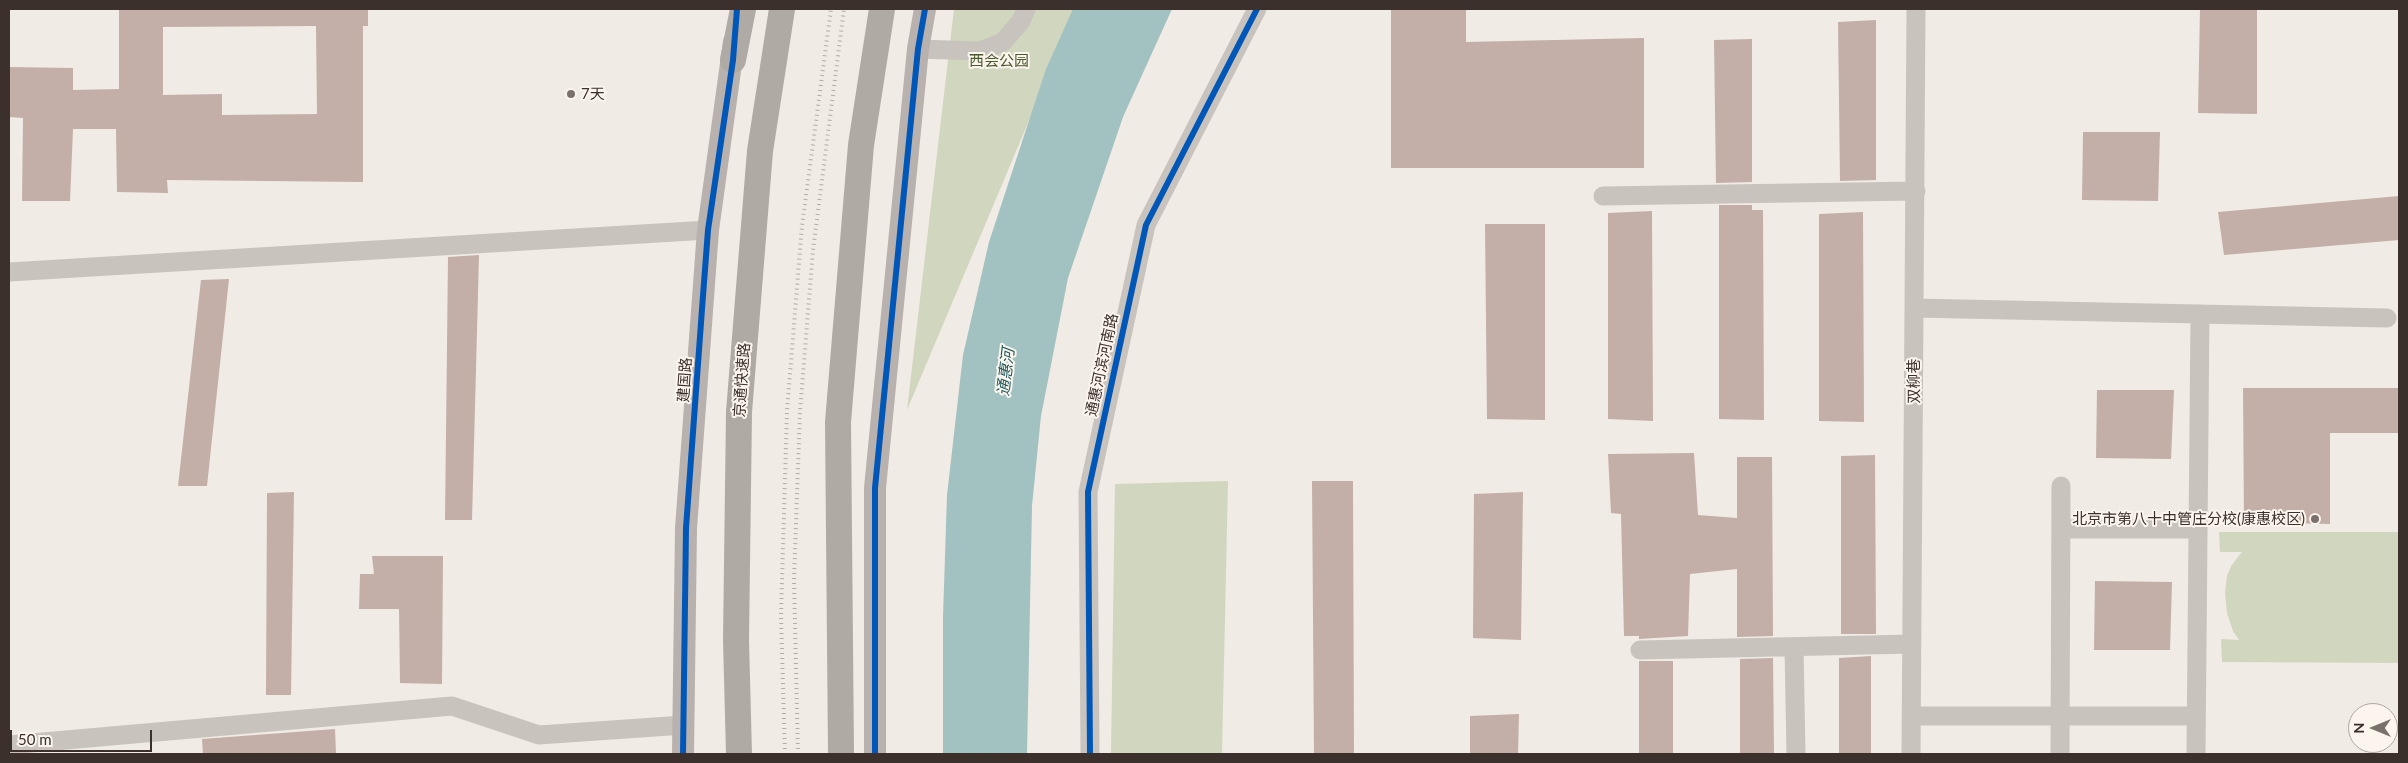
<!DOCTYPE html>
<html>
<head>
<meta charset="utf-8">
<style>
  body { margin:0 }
  #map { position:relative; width:2408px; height:763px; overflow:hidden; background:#f0ebe5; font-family:Lato,sans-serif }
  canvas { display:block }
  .frame { position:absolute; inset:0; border:10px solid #3b302b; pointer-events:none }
  .north { position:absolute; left:2348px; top:703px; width:50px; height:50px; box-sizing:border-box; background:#fbf5ee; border:1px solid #aea6a0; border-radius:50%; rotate:270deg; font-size:14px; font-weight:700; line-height:20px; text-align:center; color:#3b302b }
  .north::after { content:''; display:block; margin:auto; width:18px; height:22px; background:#7a716c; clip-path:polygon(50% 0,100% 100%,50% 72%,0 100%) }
  .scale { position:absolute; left:10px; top:730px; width:142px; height:22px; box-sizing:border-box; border:2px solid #3b302b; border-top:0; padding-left:6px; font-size:15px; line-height:18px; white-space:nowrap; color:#3b302b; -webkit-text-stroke:4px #fbf5ee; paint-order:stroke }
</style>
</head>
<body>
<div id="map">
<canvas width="2408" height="763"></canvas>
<div class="frame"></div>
<div class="north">N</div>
<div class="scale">50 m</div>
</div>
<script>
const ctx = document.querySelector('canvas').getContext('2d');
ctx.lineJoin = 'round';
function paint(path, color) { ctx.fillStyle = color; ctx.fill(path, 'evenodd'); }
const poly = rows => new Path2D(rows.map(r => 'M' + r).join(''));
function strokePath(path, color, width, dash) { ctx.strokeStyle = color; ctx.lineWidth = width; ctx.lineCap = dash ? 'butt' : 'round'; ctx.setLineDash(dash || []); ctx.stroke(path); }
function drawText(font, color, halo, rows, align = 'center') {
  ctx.font = font + ' Lato,"Noto Sans SC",sans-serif'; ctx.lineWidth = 4; ctx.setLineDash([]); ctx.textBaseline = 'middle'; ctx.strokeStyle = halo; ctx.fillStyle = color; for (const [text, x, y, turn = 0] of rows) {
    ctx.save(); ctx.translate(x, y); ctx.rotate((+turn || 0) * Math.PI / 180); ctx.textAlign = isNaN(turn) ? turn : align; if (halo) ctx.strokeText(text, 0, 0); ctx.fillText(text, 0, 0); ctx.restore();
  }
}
paint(poly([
  [954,9,1076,9,907,410],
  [1228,481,1222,754,1111,754,1115,484],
  [2219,532,2399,532,2399,663,2222,662,2221,639,2239,640,2233,631,2227,613,2225,593,2227,576,2231,566,2242,552,2220,552]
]), '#d1d6bf');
paint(poly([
  [1073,9,1172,9,1123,117,1068,278,1041,416,1032,506,1027,754,943,754,943,617,947,495,963,355,989,242,1046,69]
]), '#a1c2c1');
paint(poly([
  [119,9,368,9,368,26,363,26,363,182,167,180,168,193,117,192,116,129,73,129,70,201,22,201,23,118,9,117,9,67,73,68,73,90,119,89],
  [316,26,317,114,222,115,222,94,163,95,163,27],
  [1391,9,1466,9,1466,42,1644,38,1644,168,1391,168],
  [2200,9,2257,9,2257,114,2198,113],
  [1876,20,1876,180,1840,181,1838,22],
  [1752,39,1752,182,1716,183,1714,40],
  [2083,132,2160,132,2158,201,2082,200],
  [2399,196,2399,240,2224,255,2218,212],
  [1719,205,1752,205,1752,210,1763,210,1764,420,1719,419],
  [1652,211,1653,421,1608,419,1608,213],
  [1863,212,1864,422,1819,421,1819,214],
  [1485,224,1545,224,1545,420,1487,419],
  [479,255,472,520,445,520,448,257],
  [229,279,207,486,178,486,201,280],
  [2243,388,2399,388,2399,433,2330,433,2330,524,2244,522],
  [2097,390,2174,390,2171,459,2096,458],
  [1694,453,1698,515,1737,518,1737,457,1772,457,1773,636,1737,637,1737,569,1690,574,1688,636,1639,639,1639,636,1624,636,1621,514,1611,513,1608,454],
  [1875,455,1876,634,1841,634,1841,456],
  [1312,481,1353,481,1354,754,1314,754],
  [294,492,291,695,266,695,267,493],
  [1523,492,1521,640,1473,638,1474,494],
  [372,556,443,556,442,684,400,683,399,609,359,609,360,574,374,574],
  [2095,581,2172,582,2170,650,2094,650],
  [1871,656,1871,754,1839,754,1839,658],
  [1773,658,1774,754,1740,754,1740,659],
  [1639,661,1673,661,1673,754,1639,754],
  [1519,714,1518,754,1470,754,1470,716],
  [335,729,336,754,203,754,202,739]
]), '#c3afa7');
strokePath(poly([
  [918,49,980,51,1003,42,1021,21,1026,9],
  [1603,196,1916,191],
  [9,272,708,230],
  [1914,308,2387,318],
  [2061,529,2197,529],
  [1794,647,1796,754],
  [1640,650,1912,644],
  [1911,716,2196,716],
  [9,745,452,706,539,735,684,725],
  [1090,754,1088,492,1146,225,1257,9],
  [1911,754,1916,9],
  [2060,754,2061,486],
  [2196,754,2200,314]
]), '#c9c3be', 19);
strokePath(poly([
  [683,754,686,528,708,230,734,42],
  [875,754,875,488,918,49,925,9]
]), '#b8b1ad', 22);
strokePath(poly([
  [733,60,743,9],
  [739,754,736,640,739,412,760,151,782,9],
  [841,754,838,422,861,145,882,9]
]), '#afaaa4', 26);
strokePath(poly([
  [785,754,781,616,787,411,802,226,831,9],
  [798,754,794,580,800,412,813,250,844,9]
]), '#b1aca8', 4, [1, 4]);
strokePath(poly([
  [683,754,686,528,702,309,708,230,733,60,737,9],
  [875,754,875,488,918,49,925,9],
  [1090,754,1088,492,1146,225,1257,9]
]), '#0057b8', 6);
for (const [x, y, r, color] of [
  [571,94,5,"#7a716c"],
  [2315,519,5,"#7a716c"]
]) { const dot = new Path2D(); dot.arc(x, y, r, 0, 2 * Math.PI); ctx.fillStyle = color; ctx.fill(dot); strokePath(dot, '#fbf5ee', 2); }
drawText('15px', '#4a5a2e', '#fbf5ee', [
  ["西会公园",999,61]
]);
drawText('15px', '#3b302b', '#fbf5ee', [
  ["7天",581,94],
  ["北京市第八十中管庄分校(康惠校区)",2305,519,"right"]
], 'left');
drawText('15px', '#3b302b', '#fbf5ee', [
  ["通惠河滨河南路",1102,365,-78],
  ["建国路",685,380,-86],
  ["京通快速路",742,380,-86],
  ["双柳巷",1914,381,-90]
]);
drawText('italic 16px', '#1f5a5e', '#fbf5ee', [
  ["通惠河",1006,372,-83]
]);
</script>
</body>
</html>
